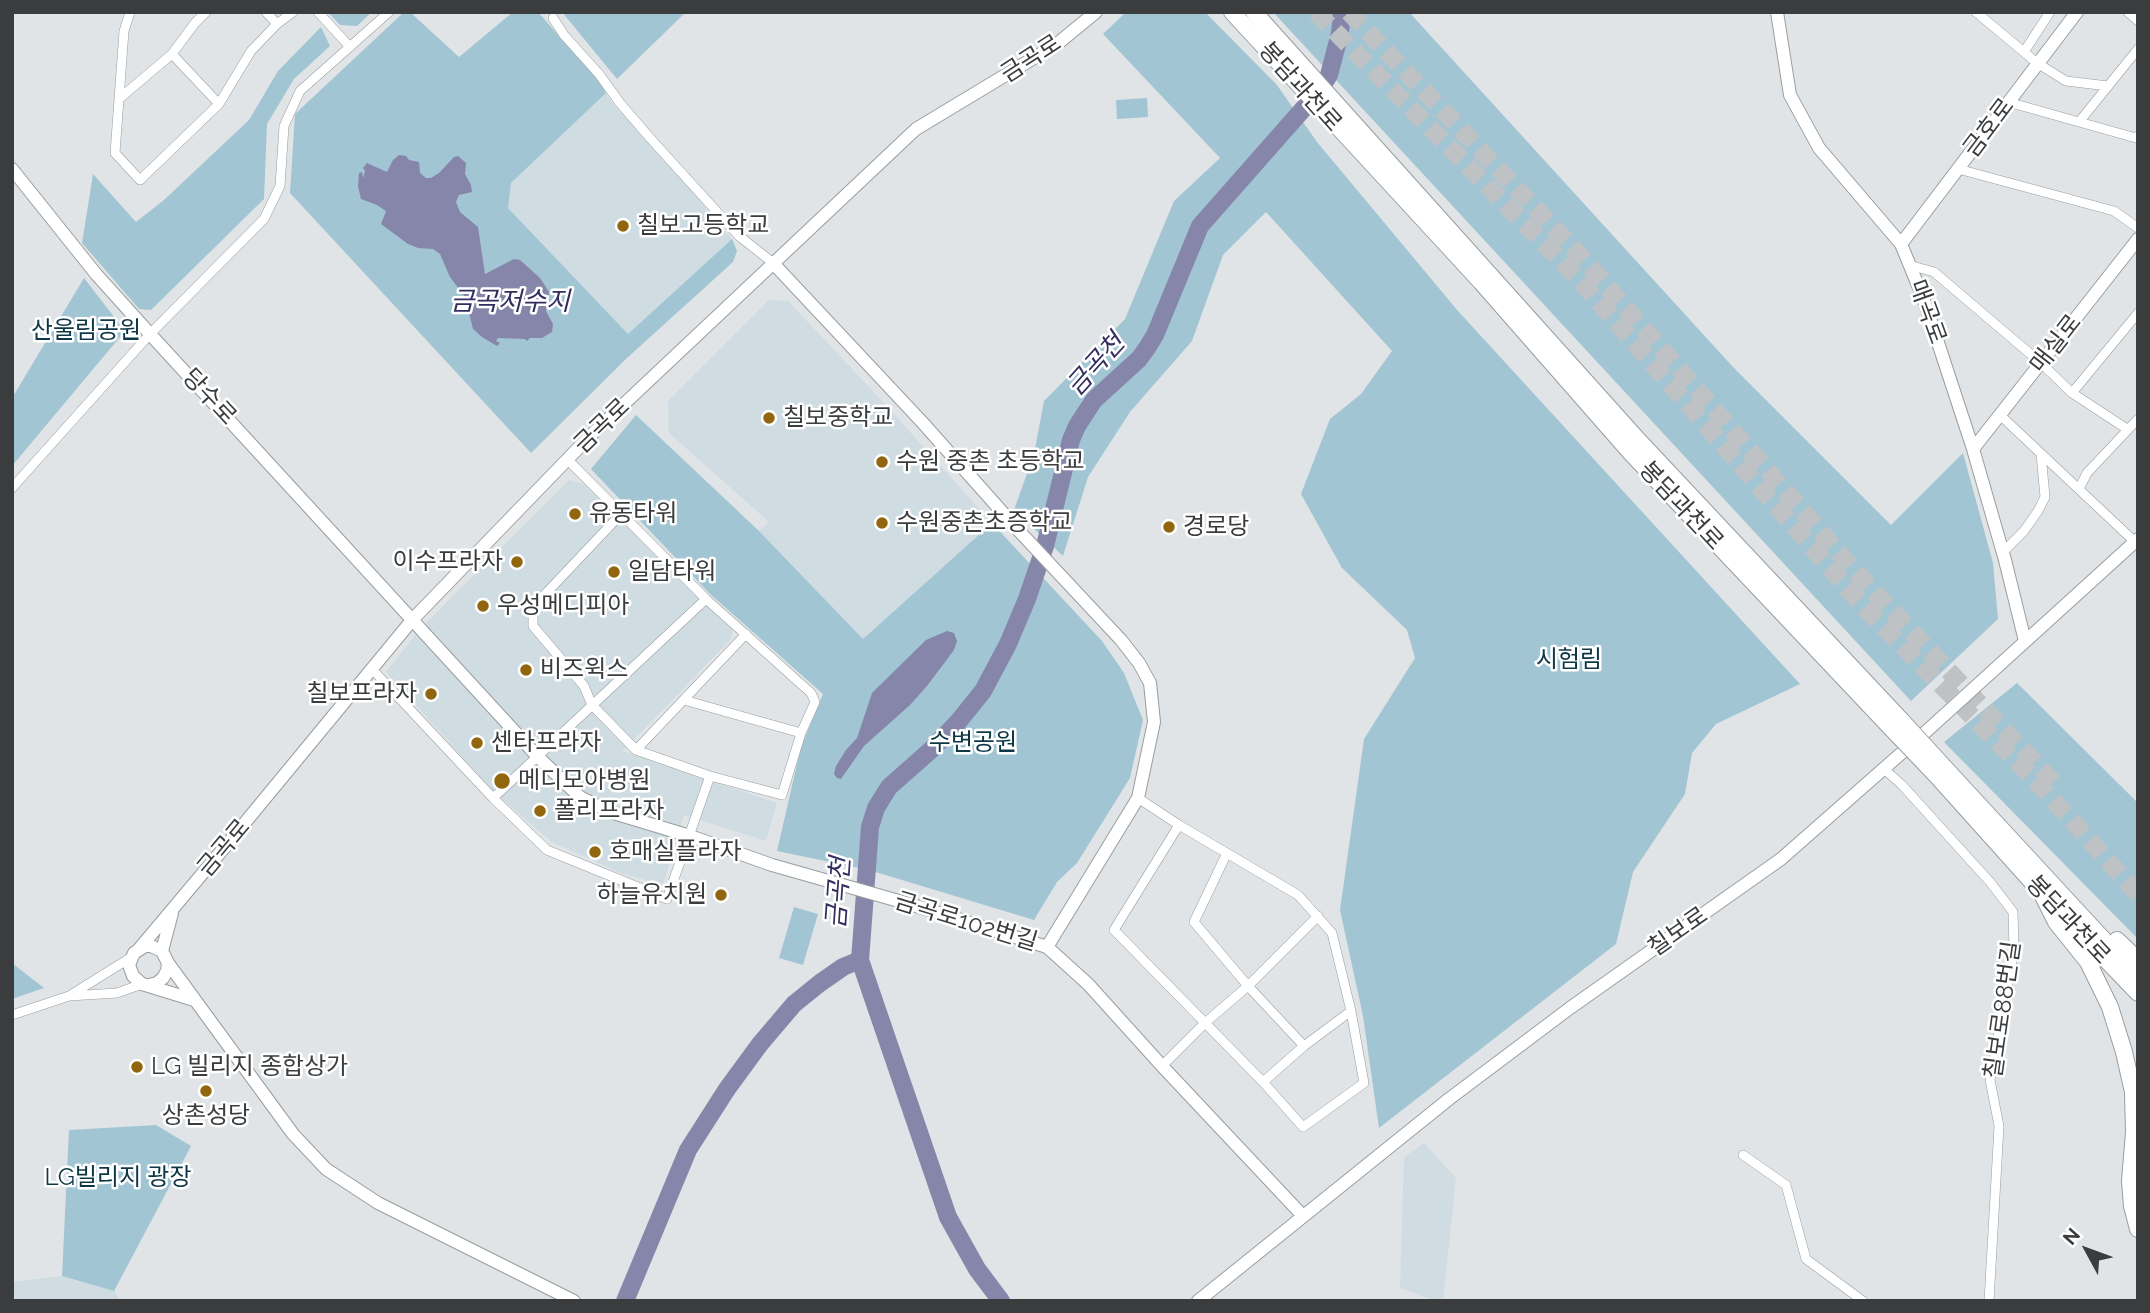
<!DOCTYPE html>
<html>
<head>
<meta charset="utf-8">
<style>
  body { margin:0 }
  #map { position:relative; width:2150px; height:1313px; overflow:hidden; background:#e0e4e6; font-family:Raleway,sans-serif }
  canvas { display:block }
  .frame { position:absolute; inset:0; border:14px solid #3b3c3d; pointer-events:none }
  .north { position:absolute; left:2052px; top:1215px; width:70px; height:70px; -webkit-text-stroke:5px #fff; paint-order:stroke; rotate:311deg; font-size:19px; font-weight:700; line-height:28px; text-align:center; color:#3b3c3d }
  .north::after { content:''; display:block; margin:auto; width:24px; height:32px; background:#3b3c3d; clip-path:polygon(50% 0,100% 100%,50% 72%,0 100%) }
</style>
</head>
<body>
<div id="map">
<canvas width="2150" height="1313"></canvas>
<div class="frame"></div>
<div class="north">N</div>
</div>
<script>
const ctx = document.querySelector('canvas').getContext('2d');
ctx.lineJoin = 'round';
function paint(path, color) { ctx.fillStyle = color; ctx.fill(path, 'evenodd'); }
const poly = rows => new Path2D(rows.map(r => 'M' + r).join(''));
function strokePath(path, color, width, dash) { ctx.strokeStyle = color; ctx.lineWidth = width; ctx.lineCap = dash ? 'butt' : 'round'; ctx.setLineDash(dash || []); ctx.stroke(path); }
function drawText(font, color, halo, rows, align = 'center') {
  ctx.font = font + ' Raleway,"Noto Sans KR",sans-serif'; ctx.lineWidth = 5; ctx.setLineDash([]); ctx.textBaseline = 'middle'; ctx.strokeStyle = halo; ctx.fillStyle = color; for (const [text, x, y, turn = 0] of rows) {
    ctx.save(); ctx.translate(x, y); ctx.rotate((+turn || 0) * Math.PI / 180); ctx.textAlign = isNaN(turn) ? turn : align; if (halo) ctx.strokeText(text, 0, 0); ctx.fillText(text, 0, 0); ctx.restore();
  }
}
paint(poly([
  [606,93,614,105,699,197,709,213,732,239,628,334,507,207,511,183],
  [769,300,788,301,884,403,992,523,863,639,759,531,769,522,669,433,668,401],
  [569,480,584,484,732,630,732,638,623,751,777,803,766,841,684,815,663,885,621,873,552,842,496,794,386,672,421,628],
  [1424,1143,1456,1178,1443,1301,1435,1301,1400,1288,1404,1157],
  [62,1276,114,1291,121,1301,12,1301,12,1282]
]), '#cfdce2');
paint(poly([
  [328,12,372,12,357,26,340,25],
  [404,12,410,12,459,57,513,12,538,12,600,82,606,93,511,183,508,208,628,334,732,239,737,251,733,262,627,358,531,453,290,193,295,114],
  [562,12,686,12,617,79],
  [1126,12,1205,12,1277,85,1317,142,1458,311,1800,684,1716,724,1692,753,1685,794,1633,872,1616,944,1379,1128,1363,1016,1340,910,1364,739,1415,658,1407,630,1342,568,1301,494,1330,419,1361,394,1392,351,1266,212,1223,255,1192,341,1130,412,1088,477,1063,556,1014,510,1034,454,1044,401,1125,319,1174,201,1220,158,1103,34],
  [1273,12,1409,12,1733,367,1891,525,1963,453,1993,563,1998,619,1911,701],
  [321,27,330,46,294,79,267,124,264,199,151,310,139,309,82,243,93,174,136,222,164,200,249,120,278,71],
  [1147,98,1148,117,1117,119,1116,100],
  [84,278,125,331,12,466,12,398],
  [636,415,759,531,863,639,992,523,1102,641,1124,673,1143,720,1130,778,1077,863,1057,882,1034,920,869,870,777,851,801,747,823,694,709,593,591,469],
  [2017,683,2138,803,2138,939,1944,742],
  [794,907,818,914,803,965,779,958],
  [12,963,44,988,12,999],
  [156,1125,191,1146,114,1291,62,1276,69,1130]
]), '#a2c5d4');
paint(poly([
  [399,155,406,156,409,160,419,162,420,173,426,178,431,178,439,173,454,157,458,156,466,163,465,174,471,185,472,192,459,195,456,202,460,212,478,227,485,274,514,259,520,260,529,268,540,278,549,292,546,311,553,324,552,332,542,338,530,338,527,341,525,339,498,338,496,341,500,343,497,346,482,337,473,329,465,297,450,277,440,254,433,249,418,248,408,244,381,224,386,211,377,205,361,199,358,186,359,173,362,172,363,178,365,171,363,168,367,163,387,172,393,160],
  [947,631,954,633,957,641,954,650,927,686,910,705,864,746,841,779,837,778,834,774,836,766,846,750,857,738,872,693,926,640]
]), '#8686aa');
strokePath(poly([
  [625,1301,688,1150,727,1089,760,1044,794,1004,820,983,843,967,860,960],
  [1001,1301,977,1269,948,1217,860,960,870,827,876,808,889,787,932,749,958,722,983,691,1008,644,1027,599,1045,546,1071,440,1077,426,1094,400,1139,359,1147,348,1155,335,1200,226,1319,91,1329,75,1340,33,1342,12]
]), '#8686aa', 18);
strokePath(poly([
  [1316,12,1578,278,1862,605,2033,778,2138,894],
  [1349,12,1578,253,1854,570,2054,783]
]), '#bfc2c4', 18, [18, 9]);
const minor = poly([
  [130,12,124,31,115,153,140,180,219,104,251,51,277,24,293,12],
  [266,12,277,24],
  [318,12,350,47],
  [1976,12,2037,63,2066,81,2108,86],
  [2128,12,2138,21],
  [553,18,564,35,599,74,620,103,650,138,739,236,772,262],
  [2024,52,2050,12],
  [172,54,219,104],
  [120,98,172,54,195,23,206,12],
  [2008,102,2136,138,2138,136],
  [2079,122,2138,49],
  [1958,169,2114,211,2138,228],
  [1909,265,1934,272,2041,363,2072,393,2127,429],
  [2072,393,2138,313],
  [2000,415,2135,542],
  [567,459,706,599,811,693,815,702,801,733,782,795,710,776,636,750,592,705,584,686,533,626,533,607,621,514],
  [12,488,150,334,264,219,280,186,284,126,300,91,389,12],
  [2079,489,2087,473,2138,419],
  [2003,552,2024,531,2038,511,2045,497,2041,454],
  [371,668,493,798,547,850,667,899,710,776],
  [684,700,801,733],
  [636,750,746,634],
  [1883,768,1902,785,1990,882,2013,912,2014,950,1990,1080,1999,1126,1989,1301],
  [493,798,706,599],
  [1138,798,1179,825,1298,895,1332,933,1351,1011,1364,1083,1303,1127,1263,1082,1114,930,1179,825],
  [1227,853,1194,922,1248,986,1318,916],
  [69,996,130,958],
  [12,1015,69,996,117,993,142,984],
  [1162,1066,1205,1023,1248,986,1304,1046],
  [1263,1082,1304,1046,1351,1011],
  [1743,1155,1786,1185,1806,1259,1863,1301]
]);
const tertiary = poly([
  [1777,12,1790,95,1819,148,1901,244,1924,300,1973,449,2005,560,2025,641],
  [12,169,96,274,150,334,538,757,580,797,610,812,690,836,772,865,913,905,1047,947,1088,984,1162,1066,1303,1216],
  [1901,244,2077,12],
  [772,262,922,422,1020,532,1121,640,1139,663,1150,683,1154,722,1138,798,1047,947],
  [1973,449,2138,239]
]);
const secondary = poly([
  [139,949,229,842,413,619,590,436,916,129,1057,44,1096,12],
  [162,951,172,913],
  [168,963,293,1134,326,1169,378,1203,574,1301],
  [149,985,157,983,163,978,167,971,168,963,162,951,151,946,145,946,134,953,129,965,133,976,142,984,194,1000],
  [1198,1301,1449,1099,1570,1008,1781,859,1930,728,2138,539]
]);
const trunk = poly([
  [1232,12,1481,282,1630,452,1891,728],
  [1254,12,1639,441,1901,720],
  [1944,767,2138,977],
  [1935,774,2041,892,2138,993],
  [2041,892,2056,922,2088,962,2110,1007,2124,1052,2133,1092,2134,1132,2130,1181,2132,1206,2138,1229],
  [2117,940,2138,960]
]);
strokePath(minor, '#999d9f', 10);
strokePath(tertiary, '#999d9f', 14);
strokePath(secondary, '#999d9f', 14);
strokePath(trunk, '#999d9f', 18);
strokePath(minor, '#fff', 9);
strokePath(tertiary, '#fff', 12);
strokePath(secondary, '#fff', 12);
strokePath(trunk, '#fff', 16);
const trunkBridge = poly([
  [1901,720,1944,767],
  [1891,728,1935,774]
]);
strokePath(trunkBridge, '#999d9f', 18, []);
strokePath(trunkBridge, '#fff', 16);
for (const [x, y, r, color] of [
  [623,226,7,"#91660f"],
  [769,418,7,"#91660f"],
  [882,462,7,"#91660f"],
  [575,514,7,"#91660f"],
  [882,523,7,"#91660f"],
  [1169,527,7,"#91660f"],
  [517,562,7,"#91660f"],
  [614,572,7,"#91660f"],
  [483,606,7,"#91660f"],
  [526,670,7,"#91660f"],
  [431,694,7,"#91660f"],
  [477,743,7,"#91660f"],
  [502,781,9,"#91660f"],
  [540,811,7,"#91660f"],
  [595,852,7,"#91660f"],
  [721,895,7,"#91660f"],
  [137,1067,7,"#91660f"],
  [206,1091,7,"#91660f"]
]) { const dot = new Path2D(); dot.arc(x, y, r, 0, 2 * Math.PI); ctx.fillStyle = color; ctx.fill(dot); strokePath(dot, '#fff', 2.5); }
drawText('24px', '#3b3c3d', '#fff', [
  ["금곡로",1031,59,-33],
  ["봉담과천로",1300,87,48],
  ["금호로",1989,128,-53],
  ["매곡로",1927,312,70],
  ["매실로",2056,344,-52],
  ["당수로",209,397,47],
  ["금곡로",602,426,-44],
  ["봉담과천로",1681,506,47],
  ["금곡로",224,848,-50],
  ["봉담과천로",2068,920,47],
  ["금곡로102번길",966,922,17],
  ["칠보로",1678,932,-35],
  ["칠보로88번길",2003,1010,-82]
]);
drawText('24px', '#3b3c3d', '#fff', [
  ["칠보고등학교",637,226],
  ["칠보중학교",783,418],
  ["수원 중촌 초등학교",896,462],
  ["유동타워",589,514],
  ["수원중촌초증학교",896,523],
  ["경로당",1183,527],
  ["이수프라자",503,562,"right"],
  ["일담타워",628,572],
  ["우성메디피아",497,606],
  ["비즈윅스",540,670],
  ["칠보프라자",417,694,"right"],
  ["센타프라자",491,743],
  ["메디모아병원",518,781],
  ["폴리프라자",554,811],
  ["호매실플라자",609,852],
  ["하늘유치원",707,895,"right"],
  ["LG 빌리지 종합상가",151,1067],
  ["상촌성당",206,1116,"center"]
], 'left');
drawText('24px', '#0e3745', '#fff', [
  ["산울림공원",86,331],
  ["시험림",1569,660],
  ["수변공원",973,743],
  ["LG빌리지 광장",118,1178]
]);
drawText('italic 26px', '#332e5f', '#fff', [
  ["금곡저수지",510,302],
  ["금곡천",1096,365,-48],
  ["금곡천",839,893,-86]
]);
</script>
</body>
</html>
